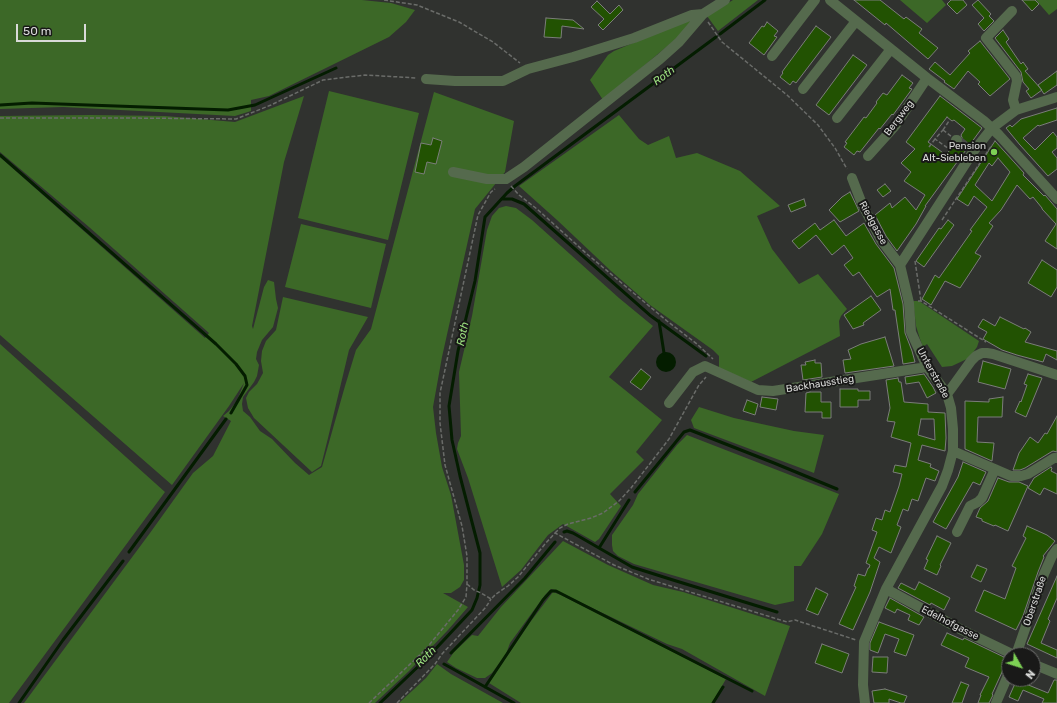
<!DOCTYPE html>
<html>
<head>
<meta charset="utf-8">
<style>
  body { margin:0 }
  #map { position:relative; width:1057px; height:703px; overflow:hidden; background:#30322f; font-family:Rubik,sans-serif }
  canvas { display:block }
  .north { position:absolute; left:1001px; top:647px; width:40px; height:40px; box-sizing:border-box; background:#191918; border:1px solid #666665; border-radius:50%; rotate:129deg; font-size:11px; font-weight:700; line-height:16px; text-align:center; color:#d9dad8 }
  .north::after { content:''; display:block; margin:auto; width:14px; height:18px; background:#7dd154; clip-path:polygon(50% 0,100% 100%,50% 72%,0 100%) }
  .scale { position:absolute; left:16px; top:24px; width:70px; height:18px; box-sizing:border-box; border:2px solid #d9dad8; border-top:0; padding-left:5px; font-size:12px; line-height:14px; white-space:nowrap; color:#d9dad8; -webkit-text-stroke:3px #191918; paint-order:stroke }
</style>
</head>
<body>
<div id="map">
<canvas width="1057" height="703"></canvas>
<div class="north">N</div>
<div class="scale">50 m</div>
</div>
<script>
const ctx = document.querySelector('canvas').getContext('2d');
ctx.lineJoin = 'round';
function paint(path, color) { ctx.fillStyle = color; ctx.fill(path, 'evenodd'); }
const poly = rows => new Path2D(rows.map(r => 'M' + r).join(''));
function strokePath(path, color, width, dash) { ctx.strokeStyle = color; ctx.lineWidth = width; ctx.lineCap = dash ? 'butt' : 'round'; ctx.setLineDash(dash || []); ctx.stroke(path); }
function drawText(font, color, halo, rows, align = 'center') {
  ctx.font = font + ' Rubik,sans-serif'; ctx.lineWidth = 4; ctx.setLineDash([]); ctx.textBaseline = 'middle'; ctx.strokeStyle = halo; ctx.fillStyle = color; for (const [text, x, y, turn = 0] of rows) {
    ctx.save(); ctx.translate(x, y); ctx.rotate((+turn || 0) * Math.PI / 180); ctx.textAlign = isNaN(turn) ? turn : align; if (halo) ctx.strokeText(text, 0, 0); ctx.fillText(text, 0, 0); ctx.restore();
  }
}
paint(poly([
  [0,0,362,0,391,3,415,10,406,22,389,37,269,96,251,100,251,111,235,116,63,107,0,109],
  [733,0,758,0,718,31,707,16],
  [900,0,942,0,946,5,927,23],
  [1036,0,1057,0,1057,9,1049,15],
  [694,20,683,33,603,100,590,80,608,55,614,51,681,23],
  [329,91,419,113,388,240,298,218],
  [434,92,514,121,505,172,475,209,442,357,433,407,436,433,442,467,451,495,464,565,464,580,460,587,451,593,443,593,468,607,448,630,409,671,375,703,24,703,150,533,193,473,213,456,231,421,223,416,229,411,237,401,244,383,229,406,172,485,0,335,0,157,205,338,209,333,89,227,0,152,0,116,90,115,165,116,235,122,304,96,284,162,252,326,253,329,264,287,268,280,274,282,276,299,278,308,273,327,262,340,257,352,256,359,259,365,257,376,254,382,243,397,242,404,243,411,250,417,260,431,272,439,295,463,309,475,322,467,345,386,356,350,371,329],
  [619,115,639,139,648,145,669,136,676,158,697,153,740,171,780,206,757,216,772,249,799,284,818,274,847,309,841,316,839,321,840,336,751,382,719,368,719,356,713,350,650,305,611,271,557,220,519,186],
  [506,206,516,208,532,220,619,298,653,326,609,377,662,420,636,452,644,460,610,494,621,506,599,539,595,542,563,524,548,535,521,570,502,587,468,478,457,449,458,443,461,436,459,372,472,316,487,230,492,216,499,208],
  [301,224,386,244,371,308,285,287],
  [283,297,368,317,349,350,328,438,321,466,312,472,254,418,248,408,246,398,249,392,257,384,263,373,261,361,262,351,266,341,276,330],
  [913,301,919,301,979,341,977,347,969,358,952,366,942,367,927,344,923,347,920,339,916,326],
  [0,344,165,492,9,703,0,703],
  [699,407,734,418,794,431,824,435,814,473,694,428,691,420],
  [687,435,839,494,822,534,801,566,794,566,794,601,775,605,634,564,618,556,613,551,612,545,612,535,633,505,638,494,677,445],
  [563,541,608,565,653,585,683,592,790,626,765,696,682,649,667,644,555,590,551,589,545,595,510,643,506,654,492,673,485,678,477,678,456,668,447,662,454,652,472,635,478,636,501,607],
  [553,592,561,595,726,679,712,703,521,703,489,683,531,621],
  [437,664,451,674,503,703,399,703,426,678]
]), '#3c6827');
paint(poly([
  '656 362a10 10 0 1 1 20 0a10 10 0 1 1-20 0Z'
]), '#041d00');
strokePath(poly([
  [720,34,765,0],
  [0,105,32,103,228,110,255,105,336,68],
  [0,155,216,344,236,364,245,376,247,385,231,413],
  [502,199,512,199,524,204,651,316,706,356],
  [659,321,664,353],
  [635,492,684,432,690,430,774,463,837,489],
  [564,532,567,531,573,533,632,567,673,580,777,612],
  [599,548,629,500],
  [129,552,226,419],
  [451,653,525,578,555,542],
  [444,664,514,703],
  [485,687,543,600,551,591,556,591,752,691],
  [19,703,63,640,123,561],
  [380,703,427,658,472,610,477,598,480,585,480,553,460,476,452,440,449,406,458,351,475,281,485,217,507,193,515,186,716,37],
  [713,703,723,687]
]), '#041d00', 3);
const building = poly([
  [854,0,880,0,904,19,906,17,922,29,919,33,938,48,928,59,886,23,885,25,854,0],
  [951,0,963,0,967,5,957,14,947,4,951,0],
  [978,0,991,14,989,16,994,21,984,31,978,24,984,18,972,5,978,0],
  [1022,0,1035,0,1039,4,1032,11,1022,0],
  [597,1,610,14,619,5,623,10,603,30,598,25,604,19,591,7,597,1],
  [546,18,573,20,584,29,562,26,561,38,544,37,546,18],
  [767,22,778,31,774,36,777,37,764,55,749,43,762,26,764,27,767,22],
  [816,26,831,37,796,83,793,81,790,85,780,77,783,73,782,72,816,26],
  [1003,30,1009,39,1006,42,1021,64,1023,62,1028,69,1025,71,1042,90,1031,98,1026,91,1029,89,1023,82,1021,72,995,38,1003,30],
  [980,41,1010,79,990,96,978,84,980,82,968,71,954,89,944,82,945,81,929,69,935,62,950,75,970,53,968,51,980,41],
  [853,55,867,65,829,115,816,105,853,55],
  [1057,71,1057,85,1044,94,1038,85,1057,71],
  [902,75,913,83,909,88,912,89,893,115,892,114,880,129,879,128,860,152,857,151,854,155,844,147,847,143,845,142,864,117,866,118,877,103,876,102,883,93,887,95,902,75],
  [940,96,982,128,925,206,926,206,916,224,897,251,886,236,875,215,890,203,892,208,905,197,916,210,925,195,904,181,911,172,901,163,915,149,906,142,940,96],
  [947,117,952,121,954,120,965,129,961,135,963,140,962,144,957,146,953,146,946,155,928,142,947,117],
  [1057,108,1057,120,1039,126,1038,125,1023,138,1035,150,1053,132,1057,137,1057,148,1052,152,1057,158,1057,169,1048,176,1020,145,1006,128,1010,125,1012,127,1021,119,1057,108],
  [433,138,442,141,436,164,427,162,424,174,415,172,421,143,431,145,433,138],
  [995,141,1024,173,1023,175,1044,196,1045,195,1057,209,1057,249,1045,241,1056,224,1042,209,1042,208,1033,197,1030,199,1017,185,1001,210,989,223,993,226,975,253,981,256,960,288,945,281,931,305,922,299,935,275,939,278,972,231,970,230,987,207,974,196,968,206,957,199,995,141],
  [998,158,1010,172,992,201,975,185,989,163,992,166,998,158],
  [885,184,891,191,883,197,877,190,885,184],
  [850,192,859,211,840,222,829,210,842,197,850,192],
  [804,199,806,206,791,212,788,205,804,199],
  [834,220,846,236,864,223,876,244,894,268,903,304,905,333,912,351,915,362,903,364,895,310,893,310,890,289,877,297,859,272,853,276,844,265,853,258,844,245,832,255,816,235,799,249,792,241,815,223,820,230,834,220],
  [948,220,954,225,924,267,916,261,939,228,941,229,948,220],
  [1042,260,1057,270,1057,287,1051,297,1028,283,1042,260],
  [871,296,881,310,863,323,864,325,853,329,844,315,871,296],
  [1000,317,1024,329,1025,328,1031,332,1025,342,1057,351,1057,360,1046,354,1043,362,1017,355,1002,350,983,339,987,332,978,327,983,319,995,326,1000,317],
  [885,337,894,366,845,373,843,360,851,359,848,350,861,344,885,337],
  [815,360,815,363,821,363,822,377,803,380,801,365,806,365,805,362,815,360],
  [983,361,1011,369,1005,389,978,382,983,361],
  [641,369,651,377,641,390,630,382,641,369],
  [924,374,933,387,936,393,927,398,919,382,906,384,905,377,924,374],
  [1028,374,1042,378,1026,417,1015,412,1020,401,1021,402,1027,385,1024,384,1028,374],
  [898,378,899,382,901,382,904,402,928,404,928,412,945,413,946,438,945,451,922,445,918,460,931,464,930,467,939,471,935,481,926,478,918,501,912,499,908,511,903,509,897,525,901,527,891,553,879,547,874,558,880,562,870,592,853,630,839,624,856,587,854,586,858,574,865,576,868,568,869,568,870,565,866,563,877,532,872,530,876,518,882,520,885,510,890,512,899,486,902,474,893,472,895,465,906,467,911,443,891,437,895,422,887,421,890,408,886,380,898,378],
  [921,419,934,419,935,440,918,435,921,419],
  [840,389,858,389,858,391,870,391,870,400,858,400,858,407,840,407,840,389],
  [810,392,821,392,821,402,831,402,831,418,822,418,822,412,805,412,806,393,810,392],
  [762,397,778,399,776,410,760,407,762,397],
  [1003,397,1002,417,978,417,977,442,994,443,992,461,965,449,965,401,989,402,989,399,1003,397],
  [747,400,758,404,755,415,743,411,747,400],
  [1057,416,1057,452,1053,451,1051,452,1025,468,1020,470,1013,470,1019,453,1030,437,1038,443,1045,433,1047,434,1057,416],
  [963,462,986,472,980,485,973,482,946,529,933,522,958,477,963,462],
  [1051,467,1052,468,1051,471,1057,474,1057,494,1044,488,1040,495,1028,488,1034,478,1051,467],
  [998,478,1009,482,1019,482,1028,486,1008,531,995,525,994,526,982,521,982,519,976,517,980,508,988,501,998,478],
  [1027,526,1047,535,1055,541,1043,556,1044,557,1038,572,1023,616,1016,630,975,611,984,590,1005,599,1016,568,1012,566,1026,538,1023,536,1027,526],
  [937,536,951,543,940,565,941,566,937,575,924,569,928,560,926,559,937,536],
  [977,565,987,569,981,582,971,577,977,565],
  [1057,576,1057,598,1048,619,1050,621,1041,643,1057,650,1057,658,1027,644,1057,576],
  [919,582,950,598,944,610,931,603,930,605,898,588,901,583,915,590,919,582],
  [816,588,828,594,818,615,806,610,816,588],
  [890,598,924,617,919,625,908,620,910,615,897,609,895,613,885,608,890,598],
  [879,622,914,635,906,656,894,652,899,639,885,634,878,653,870,650,870,643,879,622],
  [947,633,963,640,964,638,1008,659,992,694,993,695,989,703,978,703,981,695,980,695,989,677,965,667,969,658,941,645,947,633],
  [822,644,849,654,842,673,815,663,822,644],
  [873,657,888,657,887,673,872,672,873,657],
  [1017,679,1029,679,1026,684,1048,693,1054,680,1057,680,1057,703,1042,703,1044,699,1023,690,1018,701,1009,697,1017,679],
  [961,682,969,685,967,689,962,703,952,703,961,682],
  [885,689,907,696,904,703,901,703,889,699,889,703,874,703,872,691,885,689]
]);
paint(building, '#225202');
strokePath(building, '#7b7d7a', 1);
strokePath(poly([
  [957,140,967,148]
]), '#494b48', 10, [10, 5]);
strokePath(poly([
  [384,0,417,5,459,22,493,42,520,63],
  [708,22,722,42,787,95,818,125,835,148,847,169],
  [0,118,128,118,236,119,271,105,323,80,365,75,417,78],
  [943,130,956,140,949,149,935,139,943,130],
  [943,130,949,121],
  [929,147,935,139],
  [511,186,519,195,537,209,587,254,667,321,697,344,713,359],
  [942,220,992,145],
  [915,261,921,301],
  [918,301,921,301,986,342],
  [555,533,560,528,568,524,591,518,603,513,619,501,631,488,669,439,699,385,706,377],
  [467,584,474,590,481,593,491,599,496,594,508,586,518,577,545,544,555,533,614,565,648,579,787,622,795,620,856,640],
  [369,703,425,650,458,610,466,597,467,584,467,556,462,526,445,465,440,423,440,393,478,215,491,192,495,189],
  [397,703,435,664,442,654,486,607,491,599]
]), '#6a6c69', 1.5, [4, 2]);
strokePath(poly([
  [830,0,927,78,984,121,999,135,1057,199],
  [1012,11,986,38,1016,76,1017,81,1013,100,1016,110],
  [772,56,815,0],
  [426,79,455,81,503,81,528,69,573,57,634,38,692,15,703,14],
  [803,89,856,21],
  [837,118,891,49],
  [956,140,957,140],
  [868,156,895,126,927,78],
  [453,172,487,179,506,179,524,167,660,59,679,42,703,14,725,0],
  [852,178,862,204,881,240,900,265],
  [947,394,953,386,971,361,976,356,982,353,987,353,993,354,1057,375],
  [669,403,693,372,705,366,758,390,773,391,927,367],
  [953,451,1011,476,1021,476,1028,474,1054,458,1057,458],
  [957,532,970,506,978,502,982,498,995,469],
  [886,589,962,630,1014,655],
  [1016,655,1044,574,1052,556,1057,549],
  [1033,664,1057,674],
  [865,703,863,685,864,642,886,589,942,486,948,470,953,451,953,429,951,408,947,394,927,367,911,332,909,303,900,265,973,152,992,128,1016,110,1057,97],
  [996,703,1009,673]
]), '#556a4d', 10);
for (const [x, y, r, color] of [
  [994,152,4,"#7dd154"]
]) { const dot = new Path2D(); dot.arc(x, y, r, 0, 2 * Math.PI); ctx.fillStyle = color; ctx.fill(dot); strokePath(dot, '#191918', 1.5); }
drawText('10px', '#d9dad8', '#191918', [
  ["Bergweg",899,118,-53],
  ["Riedgasse",873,223,61],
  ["Unterstraße",933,373,61],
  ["Backhausstieg",820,384,-9],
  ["Oberstraße",1035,601,-71],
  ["Edelhofgasse",950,623,27]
]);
drawText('10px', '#d9dad8', '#191918', [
  ["Pension",986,146],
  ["Alt-Siebleben",986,158]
], 'right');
drawText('italic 11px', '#9ee381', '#191918', [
  ["Roth",664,76,-37],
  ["Roth",463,334,-79],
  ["Roth",426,657,-45]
]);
</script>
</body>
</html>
